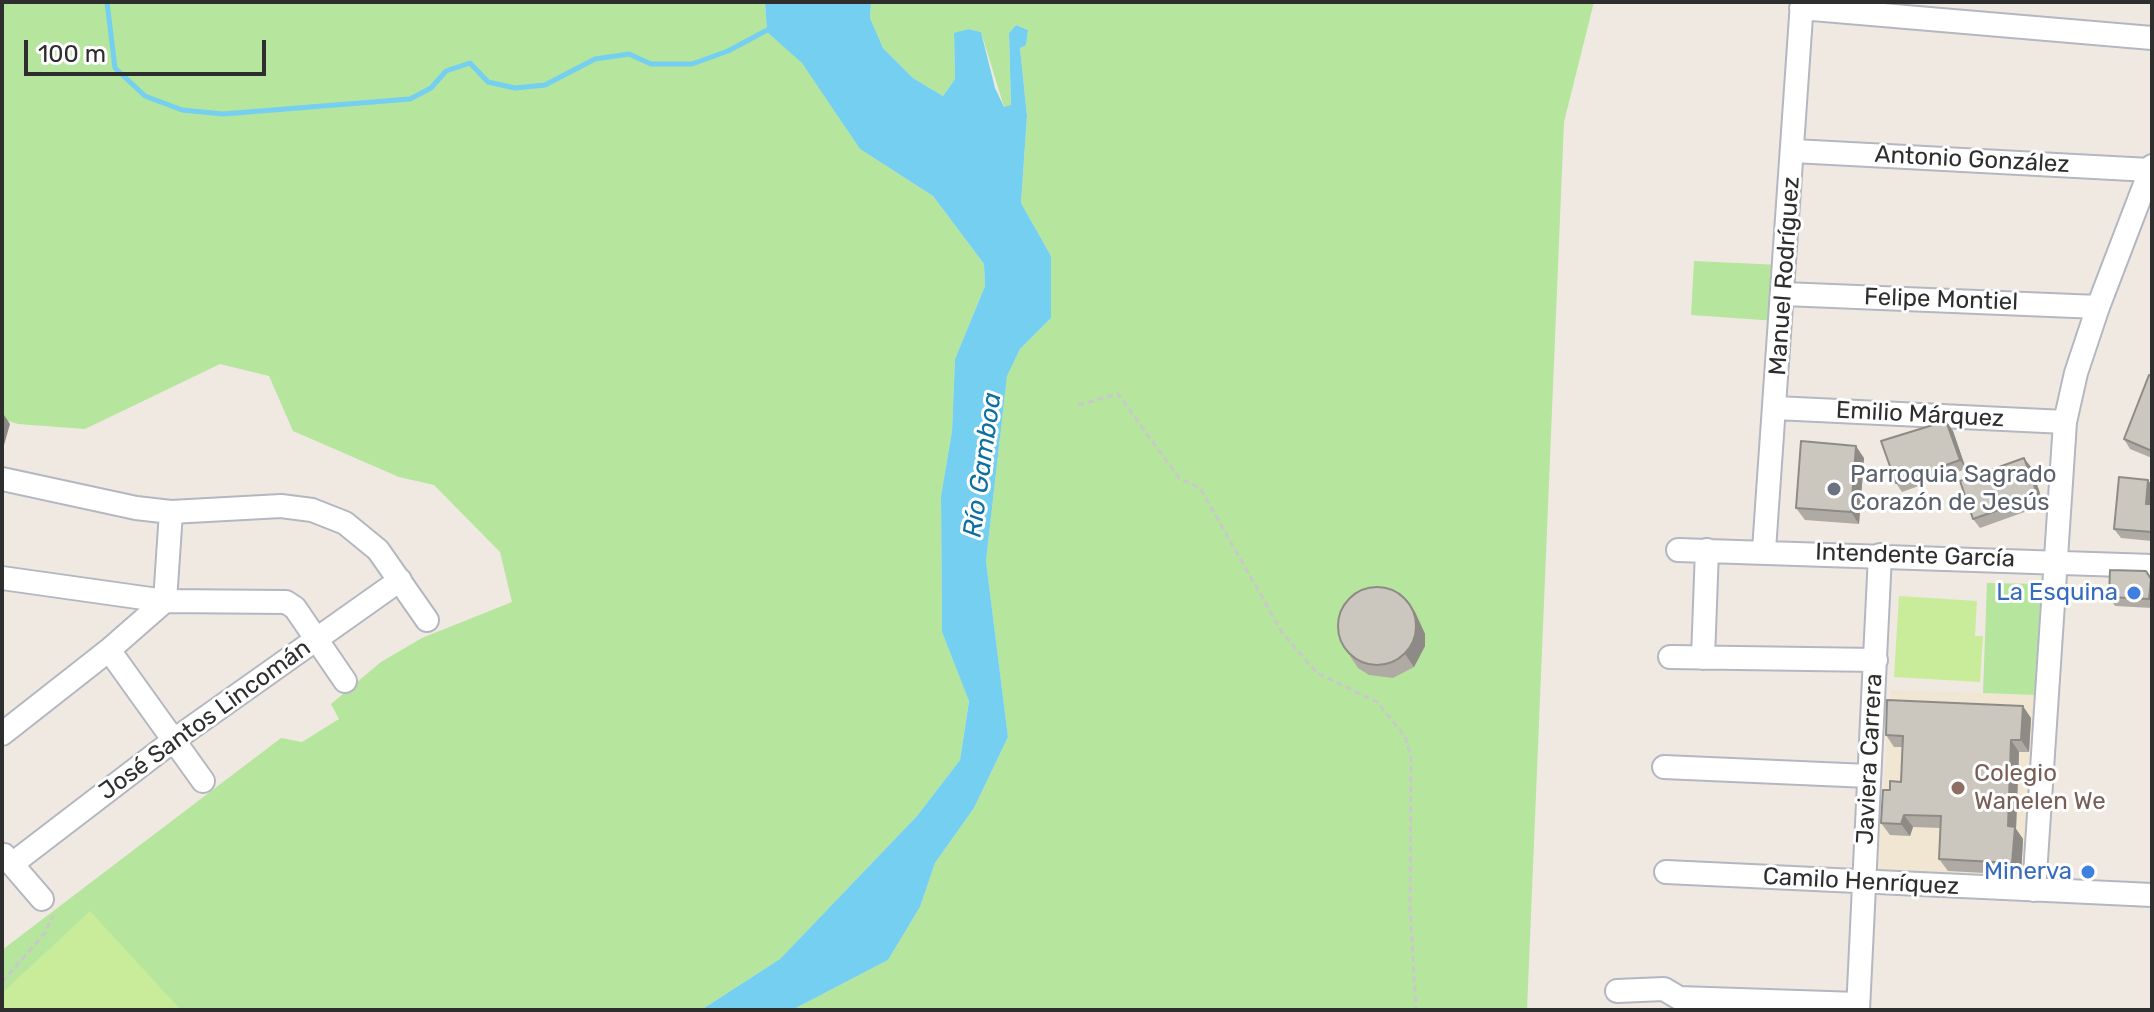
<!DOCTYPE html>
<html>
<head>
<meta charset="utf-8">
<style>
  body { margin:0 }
  #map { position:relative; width:2154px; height:1012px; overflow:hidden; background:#efe9e1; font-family:Rubik,sans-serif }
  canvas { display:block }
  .frame { position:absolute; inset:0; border:4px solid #2e2e2e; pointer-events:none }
  .scale { position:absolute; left:24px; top:40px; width:242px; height:36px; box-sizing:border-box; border:4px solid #2e2e2e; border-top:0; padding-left:10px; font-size:24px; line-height:28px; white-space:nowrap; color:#2e2e2e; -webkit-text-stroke:6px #fff; paint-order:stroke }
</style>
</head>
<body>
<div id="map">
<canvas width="2154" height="1012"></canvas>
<div class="frame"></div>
<div class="scale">100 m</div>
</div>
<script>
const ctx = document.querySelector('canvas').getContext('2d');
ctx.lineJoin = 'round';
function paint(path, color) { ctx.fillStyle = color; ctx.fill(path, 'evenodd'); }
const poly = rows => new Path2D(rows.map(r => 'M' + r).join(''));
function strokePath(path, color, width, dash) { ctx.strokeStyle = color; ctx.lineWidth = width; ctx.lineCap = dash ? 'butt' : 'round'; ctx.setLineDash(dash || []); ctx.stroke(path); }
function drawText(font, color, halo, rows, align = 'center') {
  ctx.font = font + ' Rubik,sans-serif'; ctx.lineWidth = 6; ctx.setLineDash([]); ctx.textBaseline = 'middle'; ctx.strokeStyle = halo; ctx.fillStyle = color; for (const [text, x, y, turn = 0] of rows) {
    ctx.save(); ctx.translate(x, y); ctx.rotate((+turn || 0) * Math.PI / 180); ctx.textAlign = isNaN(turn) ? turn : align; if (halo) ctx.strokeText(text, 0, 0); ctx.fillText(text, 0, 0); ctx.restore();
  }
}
paint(poly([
  [1891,690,2036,695,2028,887,1876,882]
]), '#f0e6d1');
paint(poly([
  [2,2,765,2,767,32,802,62,860,149,933,196,984,264,985,286,955,359,952,431,941,496,942,632,969,700,960,760,917,816,780,959,701,1010,2,1010,2,950,281,738,302,742,339,719,331,704,381,662,422,638,512,602,500,552,434,485,399,477,293,431,269,376,220,364,85,429,18,424,2,419],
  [871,2,1594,2,1564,122,1527,1010,792,1010,888,960,920,907,935,863,974,808,1008,737,986,561,1007,375,1020,349,1051,318,1051,256,1021,203,1027,116,1020,48,1026,44,1028,30,1016,25,1009,33,1011,106,1004,107,981,32,968,29,954,34,955,79,943,96,913,78,883,48,870,18],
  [1694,261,1780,265,1777,321,1691,315],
  [1987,583,2041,584,2036,695,1983,693]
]), '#b6e59e');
paint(poly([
  [1899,596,1977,601,1975,636,1983,636,1980,682,1894,677],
  [90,911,181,1010,2,1010,2,993]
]), '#c9ec9a');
paint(poly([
  [765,2,871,2,870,18,883,48,913,78,943,96,955,79,954,33,968,29,981,32,995,88,1004,107,1011,105,1009,33,1016,25,1028,30,1026,45,1020,48,1027,116,1021,203,1051,256,1051,318,1020,349,1007,376,986,561,1008,737,974,808,935,863,920,907,888,960,792,1010,701,1010,780,959,917,816,960,760,969,701,942,632,941,496,952,431,955,359,985,286,984,264,933,196,860,149,802,63,767,32]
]), '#75cff0');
strokePath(poly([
  [107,2,115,68,145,96,182,110,223,114,410,99,431,88,446,71,470,63,488,82,515,88,545,85,595,59,629,54,651,64,692,64,728,51,771,28]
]), '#75cff0', 5);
const minor = poly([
  [1801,8,2152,38],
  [1794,151,2150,170],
  [1784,294,2098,307],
  [1776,408,2065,422],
  [2,479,136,508,171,512,281,506,312,510,345,523,378,550,427,620],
  [1678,550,2152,566],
  [1764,550,1802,2],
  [2,578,165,601,286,602,295,608,345,681],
  [109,650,203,781],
  [1670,657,1876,660],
  [1703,658,1707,550],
  [2,734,109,650,165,601,171,512],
  [1664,767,1868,776],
  [4,855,42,899],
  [12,864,174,740,400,580],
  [1666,872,2152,895],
  [2034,890,2065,422,2076,373,2098,307,2152,166],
  [1617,991,1664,989,1679,998,1858,1004],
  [1858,1010,1880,555]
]);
strokePath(minor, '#b4b7c1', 26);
strokePath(poly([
  [1078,405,1118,394,1179,478,1200,488,1283,634,1317,673,1377,702,1405,736,1411,757,1410,908,1416,1010],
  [2,982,44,934,53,916]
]), '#c9c9c9', 3, [6, 4]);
strokePath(minor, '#fff', 22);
paint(poly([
  [2152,376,2152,458,2130,449,2124,439],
  [1946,421,1953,431,1966,469,1902,492,1896,483],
  [1864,458,1859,524,1805,520,1796,508],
  [2031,467,2044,505,1980,528,1973,519],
  [2148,480,2152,486,2152,541,2121,538,2114,529],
  [2146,571,2152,580,2152,608,2115,606,2109,597],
  [1407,600,1415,612,1425,634,1425,646,1414,667,1393,678,1369,675,1358,668,1350,656],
  [2031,718,2029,752,2019,752,2016,829,2023,839,2021,875,1948,871,1939,859,1940,828,1913,827,1910,836,1890,835,1881,823,1890,790,1901,782,1902,747,1894,747,1886,735]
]), '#afaba4');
paint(poly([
  [4,415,10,424,2,452,2,420],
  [1946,421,1953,431,1966,469,1960,460],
  [1856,446,1864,458,1859,524,1851,512],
  [2024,458,2031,467,2044,505,2038,496],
  [2148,480,2152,486,2152,513,2146,504],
  [2146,571,2152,580,2152,603,2149,599],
  [1407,600,1415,612,1425,634,1425,646,1414,667,1405,654],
  [2023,706,2031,718,2029,752,2021,740],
  [2011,740,2019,752,2016,829,2023,839,2021,875,2012,863,2008,826],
  [1904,815,1913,827,1910,836,1901,824]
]), '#8e8b86');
const building = poly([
  [2149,375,2152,376,2152,451,2124,439,2149,375],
  [1946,421,1960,460,1896,483,1881,441,1946,421],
  [1801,441,1856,446,1851,512,1796,508,1801,441],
  [2024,458,2038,496,1973,519,1960,481,2024,458],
  [2119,477,2148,480,2146,504,2152,504,2152,532,2114,529,2119,477],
  [2110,570,2146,571,2151,579,2149,599,2109,597,2110,570],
  '1338 626a39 39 0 1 1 78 0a39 39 0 1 1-78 0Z',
  [1887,700,2023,706,2021,740,2011,740,2008,826,2015,827,2012,863,1939,859,1941,816,1904,815,1901,824,1881,823,1883,790,1890,790,1890,781,1901,782,1903,736,1886,735,1887,700]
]);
paint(building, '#cbc7bf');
strokePath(building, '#8e8b86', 2);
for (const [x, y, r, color] of [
  [1834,489,8,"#6b7280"],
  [2134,593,8,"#3f7fe0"],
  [1958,788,8,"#8d6e63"],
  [2088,872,8,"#3f7fe0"]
]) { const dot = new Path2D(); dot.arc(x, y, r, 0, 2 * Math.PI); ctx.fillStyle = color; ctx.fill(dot); strokePath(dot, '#fff', 3); }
drawText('24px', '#2e2e2e', '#fff', [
  ["Antonio González",1972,160,3],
  ["Manuel Rodríguez",1785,276,-86],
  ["Felipe Montiel",1941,300,2],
  ["Emilio Márquez",1920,415,3],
  ["Intendente García",1915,556,2],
  ["José Santos Lincomán",205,720,-36],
  ["Javiera Carrera",1870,759,-87],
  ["Camilo Henríquez",1861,882,3]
]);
drawText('24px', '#5b616d', '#fff', [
  ["Parroquia Sagrado",1850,475],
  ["Corazón de Jesús",1850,503]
], 'left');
drawText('24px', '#366cbe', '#fff', [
  ["La Esquina",2118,593],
  ["Minerva",2072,872]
], 'right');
drawText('24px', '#785e54', '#fff', [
  ["Colegio",1974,774],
  ["Wanelen We",1974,802]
], 'left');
drawText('italic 26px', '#0d6fa3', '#fff', [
  ["Río Gamboa",983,465,-82]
]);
</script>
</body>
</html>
